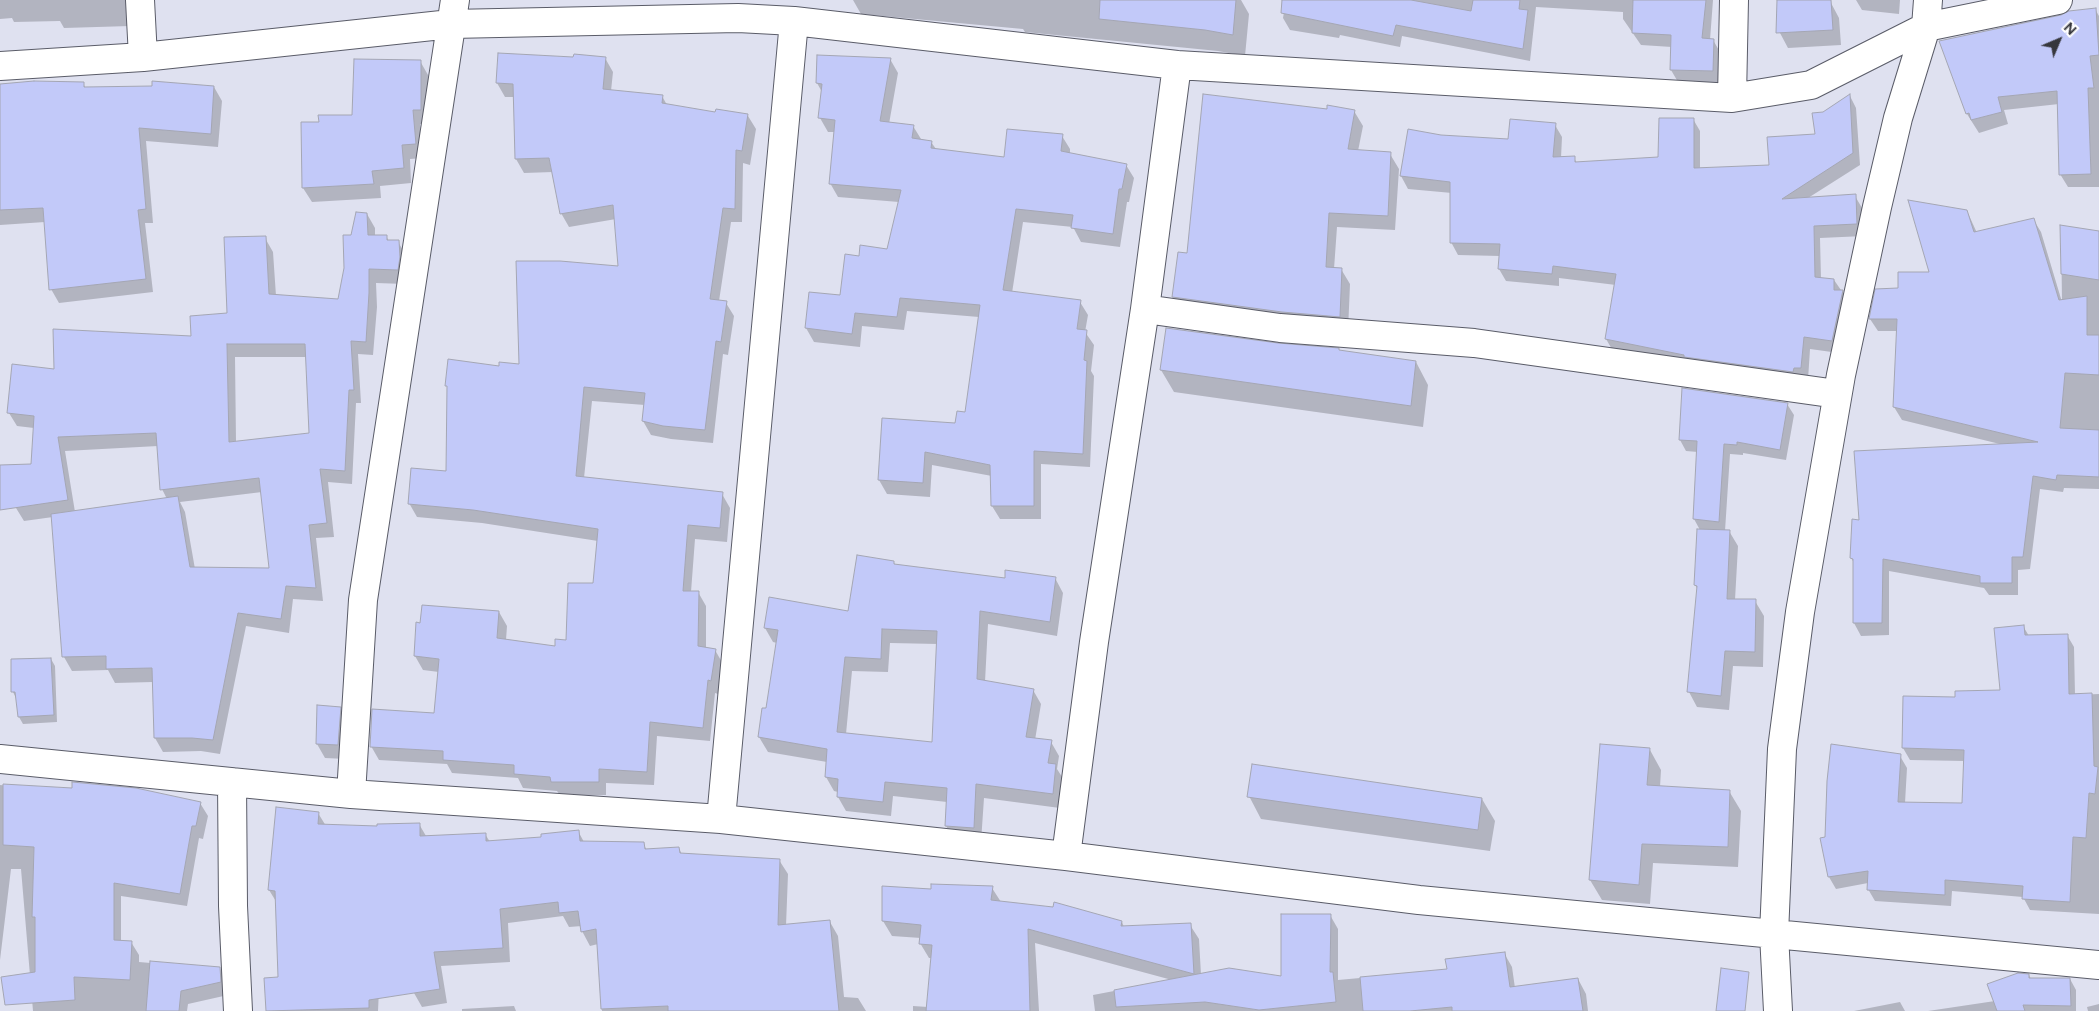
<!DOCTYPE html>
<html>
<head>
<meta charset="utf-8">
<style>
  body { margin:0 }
  #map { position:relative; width:2099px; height:1011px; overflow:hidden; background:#dfe1f0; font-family:Figtree,sans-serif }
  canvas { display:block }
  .north { position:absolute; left:2034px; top:15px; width:50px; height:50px; -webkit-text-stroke:4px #fff; paint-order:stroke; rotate:45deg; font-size:14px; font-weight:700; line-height:20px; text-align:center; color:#36373d }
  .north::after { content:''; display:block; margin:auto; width:18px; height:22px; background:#36373d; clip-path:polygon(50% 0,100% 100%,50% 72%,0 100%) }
</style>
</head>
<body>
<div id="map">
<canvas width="2099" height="1011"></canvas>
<div class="north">N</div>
</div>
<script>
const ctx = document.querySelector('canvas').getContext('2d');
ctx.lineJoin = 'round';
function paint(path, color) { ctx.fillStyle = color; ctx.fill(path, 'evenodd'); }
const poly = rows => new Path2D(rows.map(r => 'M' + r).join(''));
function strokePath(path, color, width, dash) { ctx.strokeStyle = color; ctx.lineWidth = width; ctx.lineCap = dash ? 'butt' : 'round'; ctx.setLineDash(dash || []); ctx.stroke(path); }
paint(poly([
  [0,0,135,0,130,26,64,28,60,21,14,22,12,18,0,19],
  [853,0,1241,0,1249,14,1245,56,1218,51,1025,32,1023,29,861,14],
  [1286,0,1713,0,1710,40,1713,40,1720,52,1720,83,1678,82,1671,70,1672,47,1641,45,1623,19,1623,12,1536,7,1530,61,1402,36,1400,47,1340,35,1339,38,1290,30,1283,18],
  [1856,0,1900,0,1899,14,1862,10],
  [1831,3,1839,18,1841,45,1788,48,1780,33,1777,5],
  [2095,9,2099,16,2099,187,2068,187,2060,174,2059,104,2004,110,2008,124,1979,133,1967,114,1940,42],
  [605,58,613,72,611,91,662,96,667,105,716,113,748,116,756,129,750,165,743,163,742,222,731,222,719,301,726,303,734,316,728,355,723,354,713,443,671,439,651,435,643,421,645,405,592,401,584,478,722,494,730,508,727,542,695,539,691,592,698,592,706,606,706,648,715,650,723,664,718,694,715,693,710,741,657,736,654,785,606,783,606,795,560,795,557,791,523,788,518,778,452,773,447,764,379,760,371,746,435,714,439,672,423,670,415,656,499,612,507,626,506,640,556,647,568,641,594,584,598,541,482,523,417,517,409,503,447,472,447,386,500,367,520,366,620,267,616,219,569,227,561,213,553,172,524,173,516,159,514,97,505,97,497,83],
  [890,59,898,73,889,124,913,126,921,139,931,142,936,149,1005,158,1062,136,1070,149,1070,154,1126,165,1134,178,1129,202,1127,202,1120,247,1081,242,1073,227,1023,222,1012,293,1080,302,1088,315,1085,332,1094,345,1091,371,1094,376,1090,467,1041,464,1041,519,1000,519,992,506,992,476,932,465,930,497,887,494,879,480,883,419,956,424,966,414,979,317,907,311,904,330,862,326,860,347,814,342,806,328,841,297,860,257,888,250,899,202,838,197,830,183,835,132,828,132,820,118,822,92,817,83],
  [420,61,428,75,429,124,420,124,423,158,410,159,411,183,380,186,381,198,312,202,303,188,320,124,353,116],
  [83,83,86,89,214,87,222,101,218,147,146,141,153,223,145,223,153,292,59,303,51,289,45,222,0,225,0,85],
  [1850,96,1856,108,1860,165,1808,198,1855,196,1862,208,1864,236,1820,238,1821,279,1834,280,1850,303,1839,353,1810,349,1808,380,1613,351,1606,339,1616,285,1559,278,1559,286,1506,281,1499,269,1500,256,1458,255,1451,242,1452,193,1408,189,1401,176,1409,130,1440,136,1509,140,1555,125,1562,137,1561,158,1574,158,1577,163,1660,158,1693,119,1700,131,1700,169,1771,166,1816,135,1823,113],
  [1328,110,1354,111,1363,126,1358,151,1390,154,1399,169,1395,230,1337,227,1334,269,1341,269,1350,284,1348,331,1182,312,1173,297,1188,255],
  [1967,211,1977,233,2033,219,2041,232,2062,302,2061,226,2099,232,2099,489,2064,488,2063,492,2040,489,2030,569,2018,570,2018,595,1989,595,1984,588,1889,571,1889,635,1861,636,1854,623,1854,563,1851,558,1860,521,2004,445,1902,420,1894,407,1898,331,1878,331,1870,319,1900,290,1931,273],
  [367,214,375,228,375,236,386,236,389,241,398,242,406,255,405,284,376,283,377,307,373,355,358,354,361,403,356,403,352,484,328,482,334,537,316,538,323,601,293,599,289,633,246,626,220,754,201,751,163,752,155,738,153,682,115,683,108,670,72,671,64,657,53,517,24,521,16,508,12,478,31,475,34,428,17,426,9,413,55,370,192,337,228,315,265,238,273,252,276,296,339,300,352,236],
  [235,357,307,357,311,434,236,442],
  [158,446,162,489,167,499,75,512,65,451],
  [262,492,271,569,195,569,185,512,180,502],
  [1340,351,1416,362,1428,385,1423,427,1174,392,1161,370],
  [1787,404,1794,415,1786,460,1743,453,1743,455,1730,454,1725,531,1729,531,1738,546,1735,600,1755,601,1764,616,1763,667,1733,666,1729,710,1697,707,1689,692,1698,590,1695,585,1700,530,1694,519,1698,452,1686,451,1680,440],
  [894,563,895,565,1006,579,1055,578,1063,593,1057,636,988,624,985,682,1033,690,1041,704,1035,740,1051,742,1059,756,1057,769,1064,780,1060,808,984,798,981,842,954,840,946,826,947,802,893,796,891,816,846,811,838,797,838,792,834,791,826,777,827,762,768,752,759,737,763,709,767,710,777,643,773,642,765,628,849,613],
  [890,643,938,644,933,744,846,734,852,671,888,672],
  [2023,626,2029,636,2067,635,2074,647,2075,695,2099,694,2099,914,2030,910,2023,897,1952,891,1951,906,1875,901,1868,889,1868,883,1836,889,1829,877,1826,838,1900,756,1907,768,1905,803,1963,804,1965,761,1910,760,1903,748,1956,699,2002,691],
  [51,659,55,666,57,722,23,724,19,717,17,700,13,692],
  [340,708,348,722,346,759,325,758,317,744],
  [1650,750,1661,770,1660,787,1729,791,1741,811,1738,867,1653,863,1650,904,1602,900,1590,880],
  [0,785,200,803,208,816,203,839,199,838,187,906,121,896,121,942,131,942,139,955,139,962,220,969,227,982,228,995,188,1004,187,1011,33,1011,21,869,11,869,0,960],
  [1249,796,1482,799,1495,821,1490,851,1261,819],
  [318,813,326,826,378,827,419,824,426,836,485,834,490,842,543,838,578,831,584,842,643,844,647,850,679,848,682,855,779,860,788,874,786,926,830,922,838,936,844,997,858,998,866,1011,602,1011,598,944,590,946,582,931,582,926,569,927,563,916,508,923,510,962,441,966,447,1003,422,1007,414,993,383,905,378,1011,267,1011,265,979,279,978,277,903,269,890],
  [992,888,1001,902,1122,922,1124,927,1190,925,1199,939,1201,975,1283,978,1330,915,1338,929,1338,980,1448,970,1504,953,1512,967,1515,988,1578,979,1586,994,1588,1011,1095,1011,1093,995,1172,980,1035,943,1039,1011,913,1011,913,1006,928,1007,932,958,929,958,920,943,921,938,892,936,883,921,933,890],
  [2029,975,2031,979,2070,979,2076,990,2076,1011,1928,1011,1995,1001],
  [1900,1002,1905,1011,1854,1011],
  [2099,1004,2099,1011,2088,1011,2087,1007],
  [514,1006,516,1011,462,1011,462,1009]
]), '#0003');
const building = poly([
  [1100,0,1236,0,1233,35,1205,30,1099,19,1100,0],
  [1282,0,1411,0,1471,11,1473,0,1520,0,1519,9,1528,10,1523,49,1396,25,1393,36,1281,13,1282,0],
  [1633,0,1706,0,1702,38,1714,39,1713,71,1670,70,1671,35,1632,33,1633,0],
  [1777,0,1831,0,1833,30,1776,33,1777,0],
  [2096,8,2099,55,2090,56,2094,88,2088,88,2091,174,2059,175,2057,91,1998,97,2002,112,1971,120,1969,113,1966,114,1939,41,2061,15,2069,11,2096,8],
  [498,53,573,57,574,54,606,57,603,89,663,95,662,103,715,112,716,109,748,114,742,151,736,150,735,209,723,208,710,299,727,301,721,342,716,341,705,430,663,426,642,421,645,393,584,387,576,476,723,492,720,528,688,525,683,591,699,591,698,646,716,649,711,681,708,680,703,728,650,722,647,772,599,769,599,782,551,782,550,777,514,774,514,765,443,760,443,751,370,747,372,709,434,713,439,659,414,656,416,622,420,623,422,605,499,611,497,638,555,646,555,639,566,640,568,583,593,583,598,529,473,510,408,504,411,468,446,471,447,386,445,386,448,359,499,366,499,362,519,364,516,261,560,261,618,266,613,205,560,214,549,158,515,159,513,84,496,83,498,53],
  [817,55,891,58,880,121,914,125,912,138,932,141,931,148,1004,157,1007,129,1063,134,1061,151,1127,164,1122,189,1119,189,1113,234,1071,228,1073,215,1016,209,1003,290,1081,300,1077,329,1087,330,1084,360,1087,361,1083,454,1034,451,1034,506,991,506,990,465,925,452,923,483,878,480,882,418,955,423,957,411,965,412,980,305,900,298,897,317,855,313,852,334,805,328,809,292,840,295,845,254,859,256,860,245,887,249,901,190,829,184,835,120,818,118,822,84,816,83,817,55],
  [354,59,421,60,421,110,413,110,416,144,402,145,404,168,372,171,374,184,302,188,301,122,319,122,318,115,352,115,354,59],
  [34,81,84,82,84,87,152,86,152,81,214,86,211,134,139,128,146,209,138,210,146,279,49,290,43,208,0,210,0,84,34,81],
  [1203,94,1327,109,1327,105,1355,110,1348,149,1391,152,1388,216,1329,213,1326,267,1342,268,1340,317,1282,312,1172,297,1178,252,1187,253,1203,94],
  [1850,94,1853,153,1782,199,1856,194,1857,224,1814,226,1815,277,1834,279,1834,290,1843,290,1832,341,1804,337,1801,368,1794,368,1793,372,1684,357,1684,355,1605,339,1616,274,1553,266,1552,274,1498,269,1500,244,1450,243,1450,182,1400,176,1408,129,1441,135,1508,139,1510,119,1556,123,1553,157,1575,156,1575,162,1658,157,1659,118,1694,118,1694,168,1769,165,1767,137,1815,134,1812,113,1823,112,1850,94],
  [1908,200,1967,210,1974,232,2034,218,2059,300,2087,296,2087,335,2099,335,2099,375,2065,373,2060,428,2099,430,2099,477,2057,475,2056,480,2033,476,2023,557,2012,557,2012,583,1980,583,1980,576,1883,559,1882,623,1853,623,1853,559,1850,558,1852,519,1859,520,1854,451,2038,442,1893,407,1897,319,1869,319,1875,289,1898,288,1898,272,1929,272,1908,200],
  [356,212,367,213,368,235,387,235,387,240,399,240,400,257,398,270,369,269,369,293,366,342,351,341,354,390,349,390,345,471,320,469,327,523,309,525,316,588,286,586,281,619,238,613,213,740,192,738,154,738,152,668,106,669,106,656,62,657,51,514,178,496,190,567,269,568,259,478,160,490,156,433,58,437,68,500,0,510,0,465,31,464,34,416,7,413,12,364,54,369,53,329,191,336,190,316,227,313,224,237,266,236,269,294,338,299,344,268,343,235,351,235,356,212],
  [227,344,305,344,309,433,229,442,227,344],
  [2060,225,2099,231,2099,280,2061,274,2060,225],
  [1166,328,1278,343,1339,348,1339,350,1416,361,1411,406,1160,370,1166,328],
  [1682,388,1788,403,1780,450,1737,442,1737,445,1724,444,1719,522,1693,519,1697,441,1679,440,1682,388],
  [1697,529,1730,530,1727,599,1756,599,1755,652,1725,651,1721,696,1687,692,1697,586,1694,585,1697,529],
  [857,555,894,561,894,564,1005,578,1005,570,1056,577,1050,622,980,611,977,679,1034,689,1026,737,1052,740,1048,763,1056,764,1053,794,976,784,974,828,945,826,947,788,885,782,883,802,837,797,838,779,825,777,827,749,758,737,762,708,766,708,778,630,764,628,769,597,848,611,857,555],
  [882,629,937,631,932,742,837,732,845,657,881,659,882,629],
  [2024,625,2025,635,2068,634,2069,694,2092,693,2094,766,2098,767,2095,794,2089,793,2086,838,2073,837,2070,902,2022,899,2023,886,1945,880,1945,895,1867,890,1868,871,1828,877,1820,838,1825,837,1827,781,1831,744,1901,754,1898,802,1962,803,1964,750,1902,748,1903,696,1955,697,1955,691,2000,690,1994,628,2024,625],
  [51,658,54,715,18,717,15,692,11,692,11,659,51,658],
  [317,705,341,707,338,745,316,744,317,705],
  [1600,744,1650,748,1647,785,1730,790,1728,847,1642,844,1639,885,1589,880,1600,744],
  [1252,764,1482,798,1478,830,1247,797,1252,764],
  [72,782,136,788,201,802,196,826,192,826,180,894,114,883,114,940,132,941,130,980,74,977,75,1000,5,1005,1,977,35,972,35,917,32,917,34,847,3,845,3,784,72,788,72,782],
  [276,807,319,812,318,824,377,826,377,824,420,823,420,836,486,833,486,841,541,837,541,834,579,830,580,841,644,842,645,849,679,847,680,853,780,859,778,925,830,920,839,1011,668,1011,668,1006,601,1009,596,929,581,932,578,911,559,913,558,902,500,909,503,948,434,952,440,989,369,1000,369,1008,266,1011,264,978,278,977,275,891,268,890,276,807],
  [931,884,993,886,991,900,1053,907,1054,902,1122,921,1121,926,1191,923,1194,974,1028,929,1030,1011,926,1011,932,945,919,944,921,925,882,921,882,886,931,889,931,884],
  [1281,914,1331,914,1330,972,1333,972,1336,1002,1259,1010,1205,1002,1116,1007,1114,990,1229,968,1281,976,1281,914],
  [1505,952,1510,987,1578,978,1583,1011,1452,1011,1452,1007,1410,1011,1363,1011,1360,977,1447,969,1445,959,1505,952],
  [150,961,220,967,221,982,181,991,179,1011,146,1011,150,961],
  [1721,968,1749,972,1745,1011,1716,1011,1721,968],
  [2018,973,2029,974,2029,978,2070,978,2071,1006,2023,1005,2025,1011,1997,1011,1987,984,2018,973]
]);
paint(building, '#c2c9f9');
strokePath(building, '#a4a6b3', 1);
const minor = poly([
  [140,0,143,57],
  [0,66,143,57,451,24,738,18,794,21,1177,65,1732,98,1811,85,1926,27,2058,0],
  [1732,98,1734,0],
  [1145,309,1280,328,1474,343,1837,394],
  [0,759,351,794,721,819,1066,856,1419,900,2099,965],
  [232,782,233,906,238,1011],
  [351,794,363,600,455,0],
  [721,819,794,21],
  [1066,856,1094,642,1145,309,1177,65],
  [1778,1011,1774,934,1782,749,1800,612,1841,375,1877,207,1898,118,1926,27,1928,0]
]);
strokePath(minor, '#5a5c68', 30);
strokePath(minor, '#fff', 28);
</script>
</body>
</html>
